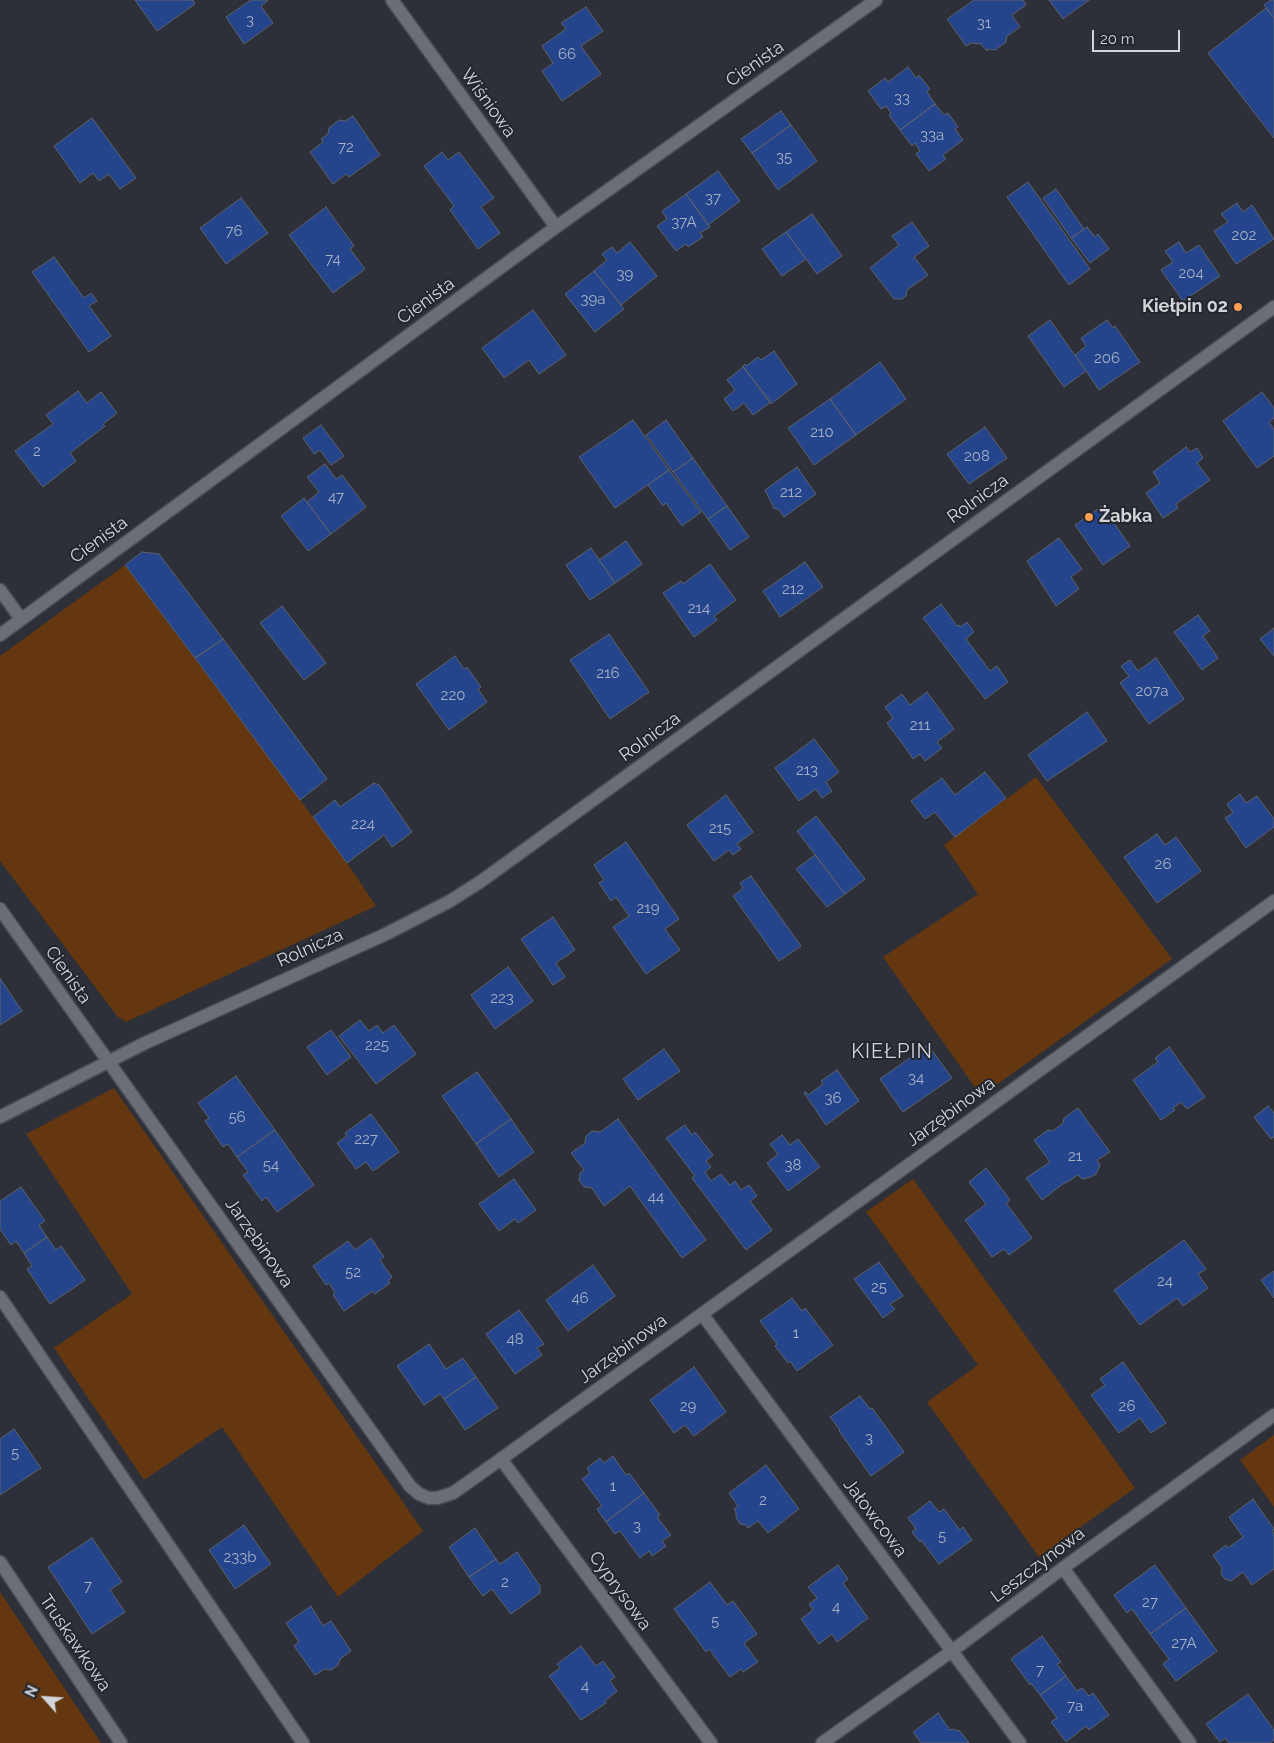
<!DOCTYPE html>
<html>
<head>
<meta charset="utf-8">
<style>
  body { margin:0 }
  #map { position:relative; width:1274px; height:1743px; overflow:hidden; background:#2d3038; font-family:Raleway,sans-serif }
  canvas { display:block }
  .north { position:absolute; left:20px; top:1673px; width:50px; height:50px; -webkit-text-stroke:4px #23272d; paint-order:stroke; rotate:296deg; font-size:14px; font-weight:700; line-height:20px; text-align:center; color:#d2d4d9 }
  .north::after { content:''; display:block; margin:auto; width:18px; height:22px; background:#d2d4d9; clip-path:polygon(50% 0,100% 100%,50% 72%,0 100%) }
  .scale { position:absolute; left:1092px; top:30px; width:88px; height:22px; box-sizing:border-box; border:2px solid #d2d4d9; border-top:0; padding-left:6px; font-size:15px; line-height:18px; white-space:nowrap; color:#d2d4d9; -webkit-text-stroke:4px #23272d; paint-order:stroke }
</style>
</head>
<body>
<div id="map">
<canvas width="1274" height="1743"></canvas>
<div class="north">N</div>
<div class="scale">20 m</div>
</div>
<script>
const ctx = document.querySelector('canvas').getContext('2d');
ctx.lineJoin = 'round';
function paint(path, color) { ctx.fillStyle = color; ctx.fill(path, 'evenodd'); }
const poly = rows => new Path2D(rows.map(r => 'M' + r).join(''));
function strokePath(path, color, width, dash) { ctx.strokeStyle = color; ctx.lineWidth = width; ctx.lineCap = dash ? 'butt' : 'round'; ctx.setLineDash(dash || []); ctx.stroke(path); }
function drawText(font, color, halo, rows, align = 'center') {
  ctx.font = font + ' Raleway,sans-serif'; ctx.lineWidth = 4; ctx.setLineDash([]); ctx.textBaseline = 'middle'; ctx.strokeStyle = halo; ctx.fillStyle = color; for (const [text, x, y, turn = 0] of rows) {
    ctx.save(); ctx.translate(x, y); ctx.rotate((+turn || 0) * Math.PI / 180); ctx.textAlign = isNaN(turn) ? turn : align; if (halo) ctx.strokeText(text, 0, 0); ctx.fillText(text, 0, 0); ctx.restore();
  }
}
paint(poly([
  [125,565,347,863,376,906,126,1022,117,1016,0,861,0,656],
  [1036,777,1172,959,981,1096,883,957,978,894,944,845],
  [114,1088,423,1531,338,1597,222,1427,144,1480,54,1348,132,1294,26,1134],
  [913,1179,1135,1488,1039,1557,927,1402,978,1365,866,1212],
  [1274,1435,1274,1507,1240,1460],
  [0,1592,101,1743,0,1743]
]), '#643710');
const building = poly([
  [135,0,193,0,195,4,157,31,135,0],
  [251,0,268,0,261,6,273,23,244,44,226,17,251,0],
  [974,0,1023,0,1026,5,1012,15,1020,27,1007,36,1006,42,995,50,988,49,987,51,981,44,971,43,966,46,947,19,974,0],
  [1049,0,1089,0,1063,19,1049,0],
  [1271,0,1274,0,1274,18,1264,5,1271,0],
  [586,7,603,31,581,46,601,74,562,101,542,71,553,63,542,46,566,29,561,23,586,7],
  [1266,8,1274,18,1274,138,1208,53,1266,8],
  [908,67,916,78,919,75,930,89,927,92,935,104,900,130,889,115,891,113,886,106,881,109,868,91,885,78,888,82,908,67],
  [935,104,944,115,948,113,958,127,955,129,963,140,943,155,946,159,929,171,916,154,920,151,915,143,912,146,900,130,935,104],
  [781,111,791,125,752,153,741,139,781,111],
  [353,116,380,155,349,177,346,174,333,184,310,152,323,142,321,139,328,134,329,128,339,120,345,121,353,116],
  [92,118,136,178,120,189,109,174,99,181,93,173,80,183,54,146,92,118],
  [791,125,817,161,778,190,752,153,791,125],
  [442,152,448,160,459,152,494,198,481,207,500,233,478,249,450,210,454,206,424,166,442,152],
  [718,171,740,201,708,225,686,194,718,171],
  [1028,182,1090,269,1069,285,1007,197,1028,182],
  [1056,189,1084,229,1071,238,1043,198,1056,189],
  [686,194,710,227,700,233,703,237,688,247,686,244,676,251,657,226,667,219,662,211,686,194],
  [241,198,268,233,226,264,200,228,241,198],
  [1237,203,1243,212,1252,205,1274,239,1236,264,1214,231,1228,222,1221,214,1237,203],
  [326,207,354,246,350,249,365,269,333,293,289,235,326,207],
  [812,214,842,256,817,274,786,232,812,214],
  [912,222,929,246,914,257,928,275,907,290,906,296,902,299,894,299,870,268,899,245,892,236,912,222],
  [1087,227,1095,237,1098,234,1109,249,1090,263,1071,238,1087,227],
  [786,232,806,259,782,276,762,249,786,232],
  [630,242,657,276,621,305,594,271,607,260,602,254,612,247,617,253,630,242],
  [1179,242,1186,253,1199,245,1220,276,1183,301,1161,270,1173,262,1165,251,1179,242],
  [54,257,84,298,91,293,97,301,89,306,111,336,89,352,32,272,54,257],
  [594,271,624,309,595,332,565,294,594,271],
  [533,310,566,355,539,374,529,360,504,378,482,348,533,310],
  [1050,320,1086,371,1064,387,1028,336,1050,320],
  [1107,320,1113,328,1115,326,1140,362,1099,390,1075,355,1086,346,1081,338,1107,320],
  [774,351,797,384,771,404,743,366,745,364,746,366,758,357,761,360,774,351],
  [880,362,906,399,856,435,830,399,880,362],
  [743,367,771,402,753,415,744,403,733,411,724,399,735,390,727,380,743,367],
  [78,391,87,403,101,392,117,413,103,424,105,426,70,453,76,461,43,487,15,451,53,424,46,415,78,391],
  [1262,392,1274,408,1274,418,1269,422,1274,430,1274,456,1257,468,1223,421,1262,392],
  [830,399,856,435,814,465,788,428,830,399],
  [633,420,669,470,615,508,579,457,633,420],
  [666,420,693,458,673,472,646,435,666,420],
  [321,425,344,456,331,465,320,450,314,454,303,438,321,425],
  [985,427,1007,458,969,484,947,454,985,427],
  [1186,447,1190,452,1197,448,1203,458,1197,463,1210,480,1176,504,1178,508,1163,518,1146,493,1160,483,1153,472,1186,447],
  [693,458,727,506,708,519,673,472,693,458],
  [325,464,336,479,342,475,366,507,331,534,307,502,319,492,307,477,325,464],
  [797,467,816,494,784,517,779,510,774,508,765,490,797,467],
  [669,470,701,512,682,526,666,503,663,506,648,485,669,470],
  [304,498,331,534,308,551,281,516,304,498],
  [727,506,749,537,730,550,708,519,727,506],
  [1102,506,1130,546,1103,565,1075,525,1102,506],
  [1059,538,1082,569,1071,577,1079,589,1056,606,1027,561,1059,538],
  [626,541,642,564,615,583,599,560,626,541],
  [591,548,615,583,590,600,566,565,591,548],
  [142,552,159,554,223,639,195,658,125,565,142,552],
  [805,562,823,587,780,617,763,591,805,562],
  [710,564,736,600,714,616,717,620,694,637,663,593,681,581,683,584,710,564],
  [941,604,957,626,959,625,960,627,967,622,974,632,966,639,990,671,997,666,1008,682,985,699,923,618,941,604],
  [282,606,326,663,304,680,260,623,282,606],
  [1198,615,1210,631,1203,636,1218,658,1202,670,1174,632,1198,615],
  [1274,628,1274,656,1260,639,1274,628],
  [609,634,649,692,610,719,570,660,609,634],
  [223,639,327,779,300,800,195,658,223,639],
  [455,656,464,669,467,667,481,687,478,689,487,702,449,730,416,684,455,656],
  [1156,658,1184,699,1149,724,1120,683,1129,676,1121,666,1130,660,1138,671,1156,658],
  [927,692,954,729,937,742,942,748,925,761,920,754,913,759,907,750,887,723,893,718,885,707,902,694,910,705,927,692],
  [1087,712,1107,741,1047,781,1028,755,1087,712],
  [814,739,839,772,826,782,832,791,822,798,816,789,799,801,775,768,814,739],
  [985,772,1006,798,955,837,935,812,925,819,911,801,942,778,955,795,985,772],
  [374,783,379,785,412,832,392,847,384,835,347,863,313,817,335,800,340,807,374,783],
  [1240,794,1246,803,1257,796,1274,819,1274,827,1246,848,1225,818,1233,813,1227,804,1240,794],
  [726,795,753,832,737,844,741,849,733,855,729,850,714,861,687,825,726,795],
  [816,816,865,879,845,894,797,831,816,816],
  [1157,834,1165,845,1176,837,1201,871,1157,903,1124,857,1157,834],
  [626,842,679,919,665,929,680,950,646,974,613,927,629,916,616,897,611,901,599,883,604,880,594,865,626,842],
  [815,855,845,894,827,907,796,869,815,855],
  [751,876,801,946,779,961,733,896,743,888,740,883,751,876],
  [553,917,575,950,556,963,565,977,553,985,521,939,553,917],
  [508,967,533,1001,495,1029,471,995,508,967],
  [0,978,22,1011,0,1025,0,978],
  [360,1020,369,1031,377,1025,383,1033,394,1025,416,1054,376,1084,339,1036,360,1020],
  [331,1030,351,1057,327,1075,307,1047,331,1030],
  [928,1045,952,1078,903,1112,880,1079,928,1045],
  [1169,1047,1205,1097,1187,1109,1181,1102,1173,1108,1175,1110,1161,1120,1133,1080,1158,1062,1155,1058,1169,1047],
  [664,1049,680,1071,638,1100,623,1079,664,1049],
  [837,1070,859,1101,826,1125,804,1093,806,1092,808,1095,823,1084,821,1081,837,1070],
  [477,1072,511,1119,476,1144,442,1096,477,1072],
  [236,1076,275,1130,237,1157,228,1144,223,1147,205,1121,209,1118,198,1103,236,1076],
  [1268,1106,1274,1113,1274,1137,1271,1139,1254,1117,1268,1106],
  [1078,1108,1110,1152,1097,1160,1100,1165,1096,1174,1091,1177,1082,1179,1078,1175,1066,1183,1064,1183,1042,1200,1026,1178,1050,1162,1034,1140,1048,1130,1053,1131,1063,1123,1064,1118,1078,1108],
  [371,1114,399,1152,373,1171,366,1162,356,1169,337,1143,347,1136,345,1133,371,1114],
  [511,1119,534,1152,499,1177,476,1144,511,1119],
  [618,1119,706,1240,682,1258,630,1186,604,1206,592,1188,584,1187,579,1180,580,1173,584,1170,571,1153,585,1143,586,1136,592,1131,600,1132,618,1119],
  [685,1125,692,1135,695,1132,713,1155,706,1161,711,1167,705,1172,711,1181,721,1174,730,1185,735,1181,741,1190,749,1185,757,1196,750,1201,772,1230,746,1250,692,1178,695,1176,666,1138,685,1125],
  [275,1130,314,1185,277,1212,266,1197,262,1201,243,1175,248,1172,237,1157,275,1130],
  [782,1135,790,1145,798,1139,820,1167,788,1191,767,1163,778,1154,770,1144,782,1135],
  [986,1168,1010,1200,1006,1203,1032,1238,1009,1255,1004,1249,992,1257,965,1220,986,1204,969,1182,986,1168],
  [514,1179,536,1210,518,1223,515,1219,499,1231,479,1204,514,1179],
  [21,1187,45,1221,39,1225,47,1237,24,1253,16,1241,11,1245,0,1229,0,1201,21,1187],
  [47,1237,56,1250,61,1246,85,1280,50,1304,27,1269,32,1266,24,1253,47,1237],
  [371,1238,384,1257,380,1260,392,1277,388,1281,390,1283,375,1294,373,1291,344,1311,333,1295,335,1293,329,1283,326,1285,313,1266,348,1241,355,1250,371,1238],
  [1184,1240,1206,1269,1198,1274,1208,1288,1183,1306,1177,1298,1140,1325,1114,1290,1184,1240],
  [879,1262,903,1296,890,1304,895,1309,883,1318,854,1279,879,1262],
  [593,1265,615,1296,568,1331,546,1300,593,1265],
  [1274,1271,1274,1298,1261,1280,1274,1271],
  [792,1298,802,1311,805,1308,833,1345,797,1371,790,1361,788,1363,775,1346,777,1344,760,1321,792,1298],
  [519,1310,544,1344,537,1348,542,1355,515,1374,486,1334,519,1310],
  [429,1344,446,1369,463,1358,476,1377,444,1399,440,1394,424,1405,397,1366,429,1344],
  [1123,1362,1166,1423,1151,1433,1140,1418,1119,1433,1091,1395,1105,1385,1100,1379,1123,1362],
  [694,1367,726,1412,694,1436,685,1425,674,1433,650,1400,694,1367],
  [476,1377,498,1408,465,1430,444,1399,476,1377],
  [860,1396,870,1409,872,1408,904,1452,871,1476,839,1431,840,1430,830,1417,860,1396],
  [14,1429,41,1468,0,1495,0,1439,14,1429],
  [613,1456,626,1475,629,1473,644,1493,606,1522,597,1509,602,1506,582,1479,590,1473,587,1468,600,1458,604,1463,613,1456],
  [766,1465,799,1509,768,1533,758,1521,748,1528,746,1525,740,1524,736,1517,736,1512,734,1509,738,1506,729,1493,766,1465],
  [644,1493,660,1515,657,1517,671,1535,662,1541,666,1546,652,1556,649,1551,640,1558,620,1531,615,1534,606,1522,644,1493],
  [1253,1499,1274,1529,1272,1531,1274,1534,1274,1569,1252,1585,1243,1572,1231,1581,1225,1579,1221,1574,1222,1568,1213,1555,1226,1545,1228,1548,1243,1537,1229,1517,1253,1499],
  [930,1501,939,1512,944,1509,960,1530,963,1527,972,1540,939,1564,921,1540,920,1542,912,1532,916,1529,908,1518,930,1501],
  [244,1525,271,1564,235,1589,209,1550,244,1525],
  [475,1528,496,1559,469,1577,449,1547,475,1528],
  [92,1538,122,1582,110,1590,125,1612,92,1634,48,1567,92,1538],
  [517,1552,540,1586,540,1593,511,1614,492,1589,483,1596,469,1577,496,1559,500,1564,517,1552],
  [838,1565,848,1579,843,1583,868,1618,837,1642,832,1634,819,1644,801,1619,813,1610,809,1604,817,1598,808,1587,838,1565],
  [1155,1565,1186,1608,1150,1634,1132,1609,1127,1613,1114,1595,1155,1565],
  [710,1582,727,1605,733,1601,757,1634,744,1643,758,1662,743,1672,741,1669,730,1677,709,1649,706,1652,674,1609,710,1582],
  [311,1606,323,1626,331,1621,351,1651,340,1659,338,1665,331,1670,325,1669,315,1675,294,1646,299,1642,286,1623,311,1606],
  [1186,1608,1217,1651,1176,1681,1163,1664,1169,1659,1150,1634,1186,1608],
  [1042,1636,1061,1662,1057,1664,1066,1676,1040,1695,1031,1683,1030,1685,1011,1659,1042,1636],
  [581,1646,596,1666,603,1661,615,1677,610,1681,617,1691,605,1701,606,1703,581,1720,549,1676,560,1668,557,1664,581,1646],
  [1066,1676,1077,1691,1082,1688,1089,1696,1093,1693,1109,1715,1089,1730,1086,1726,1066,1742,1051,1722,1057,1718,1040,1695,1066,1676],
  [1248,1694,1274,1730,1274,1740,1270,1743,1229,1743,1225,1738,1220,1742,1206,1724,1248,1694],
  [938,1713,950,1730,954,1729,957,1731,959,1730,969,1743,921,1743,913,1732,938,1713]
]);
paint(building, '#24448b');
strokePath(building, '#5e626a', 1);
const service = poly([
  [0,1297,303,1743],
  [1063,1568,1190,1743]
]);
const minor = poly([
  [392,0,556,227],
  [0,590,21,619],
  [0,635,556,227,876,0],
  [0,909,410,1486,419,1494,429,1498,437,1498,453,1493,501,1459,1274,901],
  [702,1314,1020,1743],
  [501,1459,711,1743],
  [0,1562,121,1743],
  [822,1743,952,1651,1063,1568,1274,1415]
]);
const tertiary = poly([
  [0,1117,145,1043,386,934,450,901,480,882,1274,307]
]);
strokePath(service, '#4a4d53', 15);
strokePath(minor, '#4a4d53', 15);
strokePath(tertiary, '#4a4d53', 15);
strokePath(service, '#6a6e77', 12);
strokePath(minor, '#6a6e77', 12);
strokePath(tertiary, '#6a6e77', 12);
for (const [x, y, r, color] of [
  [1238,307,5,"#fc9d53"],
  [1089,517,5,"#fc9d53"]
]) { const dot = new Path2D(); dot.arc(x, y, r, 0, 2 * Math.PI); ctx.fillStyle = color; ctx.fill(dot); strokePath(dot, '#23272d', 2); }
drawText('15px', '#a6b0c6', null, [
  ["3",250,20],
  ["31",984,23],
  ["66",567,54],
  ["33",902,98],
  ["33a",932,135],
  ["72",346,147],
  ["35",784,157],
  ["37",713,198],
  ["37A",684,222],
  ["76",234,231],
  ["202",1244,235],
  ["74",333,259],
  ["204",1191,273],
  ["39",625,274],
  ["39a",593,299],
  ["206",1107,358],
  ["210",822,432],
  ["2",37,451],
  ["208",977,456],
  ["212",791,492],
  ["47",336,497],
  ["212",793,589],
  ["214",699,608],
  ["216",608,673],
  ["207a",1152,691],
  ["220",453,695],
  ["211",920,725],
  ["213",807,770],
  ["224",363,824],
  ["215",720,828],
  ["26",1163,864],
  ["219",648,908],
  ["223",502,998],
  ["225",377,1045],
  ["34",916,1078],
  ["36",833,1098],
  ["56",237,1117],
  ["227",366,1139],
  ["21",1075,1156],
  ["54",271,1165],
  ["38",793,1165],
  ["44",656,1197],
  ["52",353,1272],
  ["24",1165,1281],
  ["25",879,1287],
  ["46",580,1298],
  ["1",796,1333],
  ["48",515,1339],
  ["29",688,1406],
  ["26",1127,1406],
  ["3",869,1438],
  ["5",15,1453],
  ["1",613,1486],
  ["2",763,1500],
  ["3",637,1526],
  ["5",942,1536],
  ["233b",240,1557],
  ["2",505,1582],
  ["7",88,1586],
  ["27",1150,1602],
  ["4",836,1607],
  ["5",715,1621],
  ["27A",1184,1643],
  ["7",1040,1670],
  ["4",585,1686],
  ["7a",1075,1706]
]);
drawText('18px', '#d2d4d9', '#23272d', [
  ["Cienista",755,64,-35],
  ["Wiśniowa",488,103,54],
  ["Cienista",426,301,-36],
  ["Rolnicza",978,499,-36],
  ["Cienista",99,540,-36],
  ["Rolnicza",650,737,-36],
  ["Rolnicza",310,948,-24],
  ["Cienista",68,975,55],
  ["Jarzębinowa",951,1112,-36],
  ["Jarzębinowa",259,1243,55],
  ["Jarzębinowa",623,1349,-36],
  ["Jałowcowa",875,1518,53],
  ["Leszczynowa",1038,1565,-37],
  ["Cyprysowa",620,1591,54],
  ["Truskawkowa",75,1643,56]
]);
drawText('bold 18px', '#d2d4d9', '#23272d', [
  ["Kiełpin 02",1228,307],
  ["Żabka",1099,517,"left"]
], 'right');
ctx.letterSpacing = '1px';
drawText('20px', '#d2d4d9', '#23272d', [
  ["KIEŁPIN",892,1052]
]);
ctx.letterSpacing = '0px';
</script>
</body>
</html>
